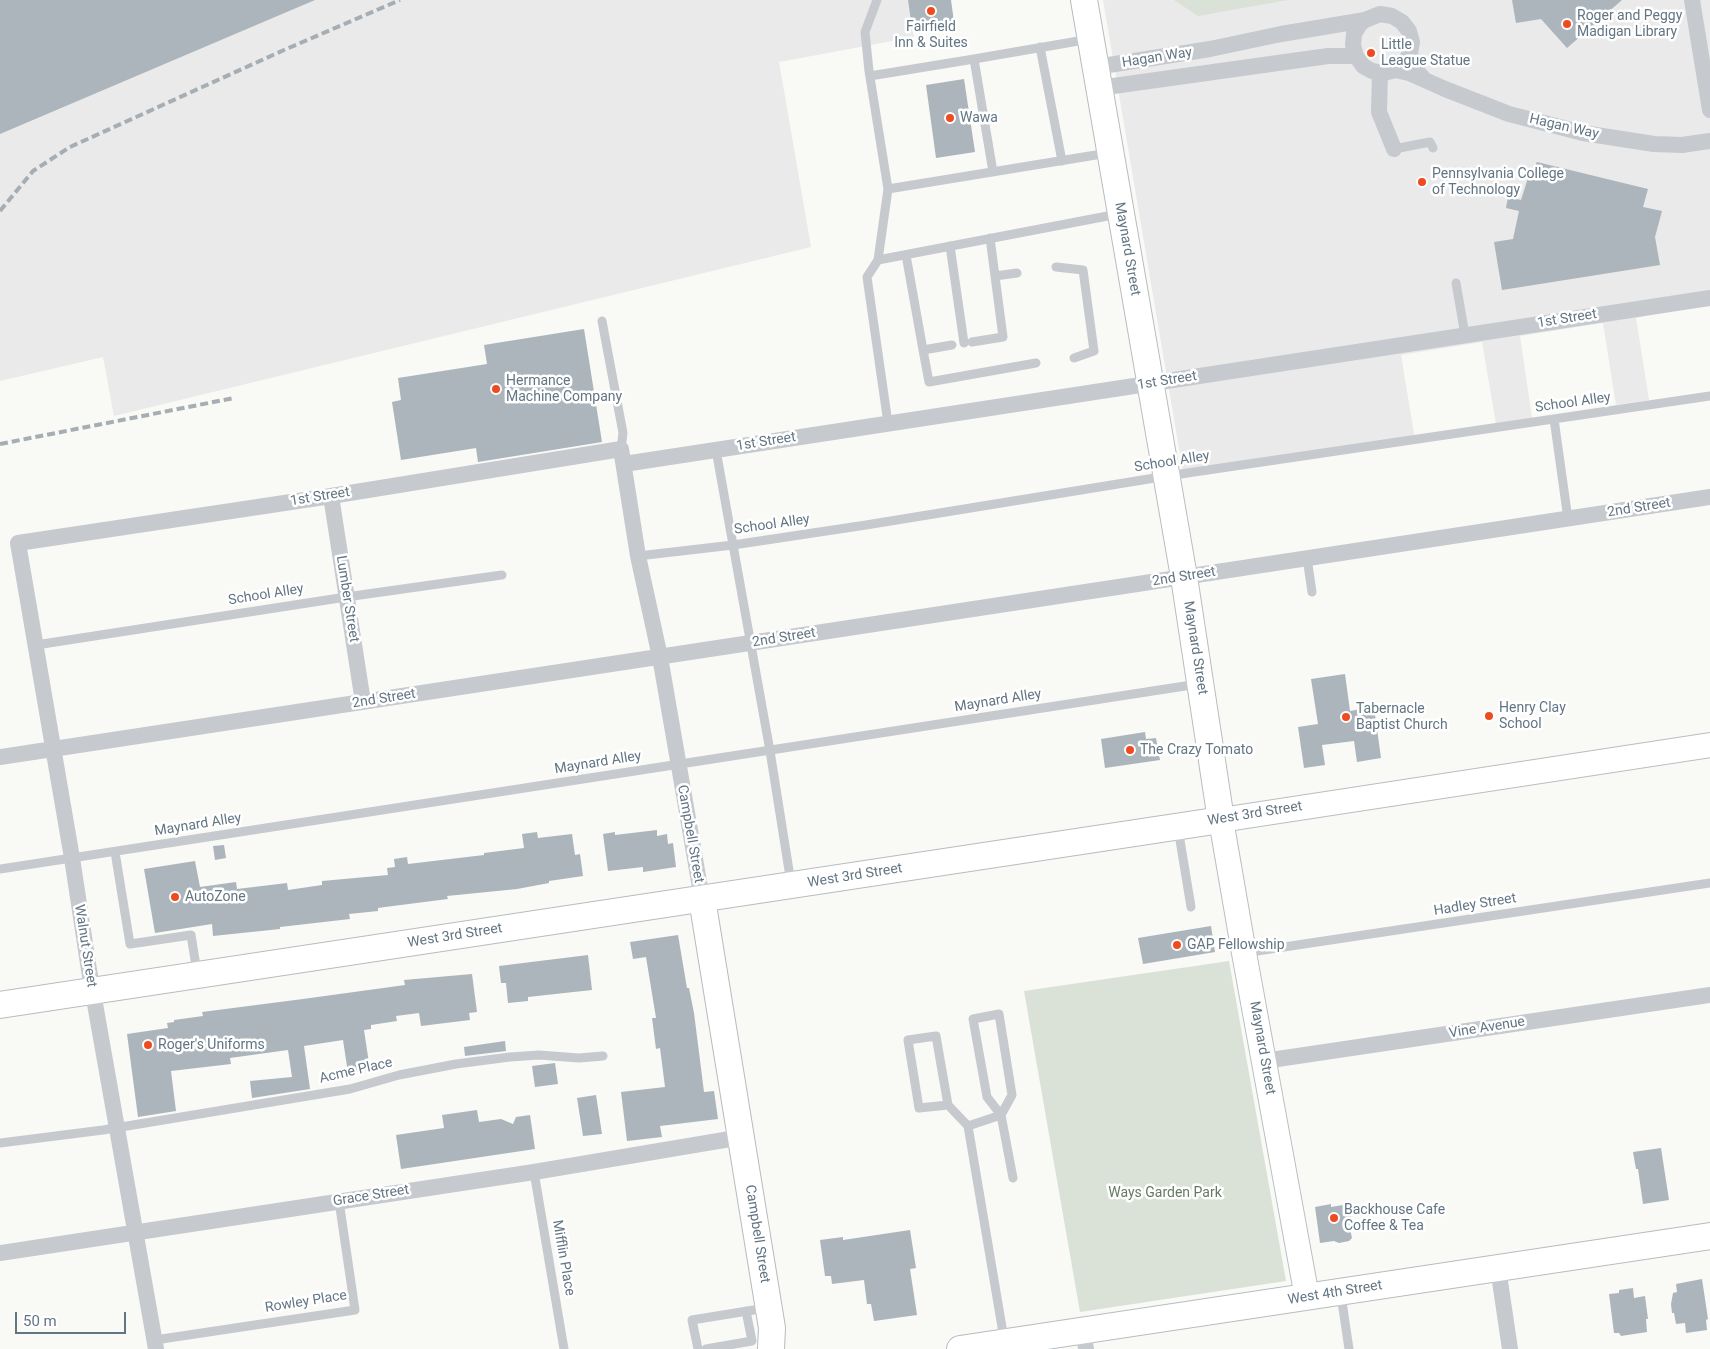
<!DOCTYPE html>
<html>
<head>
<meta charset="utf-8">
<style>
  body { margin:0 }
  #map { position:relative; width:1710px; height:1349px; overflow:hidden; background:#f9f9f6; font-family:Roboto,sans-serif }
  canvas { display:block }
  .scale { position:absolute; left:15px; top:1312px; width:111px; height:22px; box-sizing:border-box; border:2px solid #627583; border-top:0; padding-left:6px; font-size:15px; line-height:18px; white-space:nowrap; color:#627583; -webkit-text-stroke:4px #fff; paint-order:stroke }
</style>
</head>
<body>
<div id="map">
<canvas width="1710" height="1349"></canvas>
<div class="scale">50 m</div>
</div>
<script>
const ctx = document.querySelector('canvas').getContext('2d');
ctx.lineJoin = 'round';
function paint(path, color) { ctx.fillStyle = color; ctx.fill(path, 'evenodd'); }
const poly = rows => new Path2D(rows.map(r => 'M' + r).join(''));
function strokePath(path, color, width, dash) { ctx.strokeStyle = color; ctx.lineWidth = width; ctx.lineCap = dash ? 'butt' : 'round'; ctx.setLineDash(dash || []); ctx.stroke(path); }
function drawText(font, color, halo, rows, align = 'center') {
  ctx.font = font + ' Roboto,sans-serif'; ctx.lineWidth = 5; ctx.setLineDash([]); ctx.textBaseline = 'middle'; ctx.strokeStyle = halo; ctx.fillStyle = color; for (const [text, x, y, turn = 0] of rows) {
    ctx.save(); ctx.translate(x, y); ctx.rotate((+turn || 0) * Math.PI / 180); ctx.textAlign = isNaN(turn) ? turn : align; if (halo) ctx.strokeText(text, 0, 0); ctx.fillText(text, 0, 0); ctx.restore();
  }
}
paint(poly([
  [0,0,908,0,914,37,779,62,811,247,114,416,103,357,0,381],
  [1103,0,1710,0,1710,300,1636,318,1649,400,1616,405,1603,323,1520,336,1532,418,1496,424,1482,342,1401,355,1415,440,1183,472]
]), '#e9eae9');
paint(poly([
  [1174,0,1288,0,1198,16],
  [1229,961,1286,1281,1080,1312,1024,991]
]), '#dae1d7');
paint(poly([
  [0,0,315,0,0,134],
  [908,0,951,0,954,22,912,28],
  [1512,0,1622,0,1567,48,1541,19,1516,23],
  [964,79,975,152,936,158,926,85],
  [1537,162,1648,189,1643,207,1662,211,1655,237,1660,265,1502,290,1494,242,1513,239,1519,211,1506,208,1508,197,1521,200,1527,181],
  [584,329,602,442,478,462,476,448,401,460,392,402,401,400,398,378,487,364,484,345],
  [1345,674,1350,711,1374,707,1381,758,1357,762,1354,741,1322,745,1325,765,1304,768,1298,727,1318,724,1311,679],
  [1145,732,1146,739,1156,738,1160,760,1105,768,1101,739],
  [657,830,657,836,667,834,668,844,673,843,676,867,643,872,643,867,608,871,603,834,615,832,615,835],
  [537,832,538,838,572,834,575,855,580,854,583,876,549,881,549,883,517,889,447,896,448,899,385,907,378,908,378,911,349,914,350,919,280,927,280,929,213,936,212,924,155,933,144,869,195,861,200,887,236,882,237,889,287,883,288,890,322,885,322,881,388,875,387,868,395,867,394,859,407,857,408,864,484,855,484,853,524,848,522,834],
  [224,845,226,858,215,860,213,846],
  [1211,926,1215,952,1143,964,1138,938],
  [678,935,687,988,689,988,694,1013,704,1092,714,1091,718,1119,660,1126,662,1137,627,1141,621,1092,665,1087,660,1048,656,1049,652,1018,656,1018,646,957,633,959,630,942],
  [588,955,592,990,528,997,528,1001,508,1003,506,983,501,983,499,966],
  [472,974,477,1012,469,1013,470,1020,421,1026,419,1013,396,1016,397,1021,371,1025,371,1029,364,1030,370,1070,348,1073,343,1040,304,1046,310,1089,252,1098,250,1081,292,1077,288,1050,230,1058,231,1064,171,1071,176,1111,138,1117,127,1034,168,1028,167,1023,174,1022,174,1020,203,1016,202,1012,303,999,405,985,404,980],
  [505,1041,506,1051,465,1056,464,1047],
  [555,1063,558,1084,535,1087,532,1066],
  [596,1095,602,1134,583,1136,577,1098],
  [477,1110,479,1122,501,1119,513,1124,516,1117,530,1115,535,1149,401,1169,396,1135,444,1128,442,1115],
  [1661,1148,1669,1200,1643,1204,1638,1169,1636,1169,1633,1152],
  [1331,1204,1331,1207,1349,1204,1353,1229,1350,1229,1352,1238,1349,1241,1339,1243,1334,1241,1320,1243,1315,1207],
  [910,1230,916,1268,910,1269,917,1315,874,1321,871,1304,867,1304,864,1280,832,1284,831,1276,825,1276,820,1240,843,1237,843,1240],
  [1702,1279,1708,1319,1706,1320,1707,1330,1686,1333,1685,1323,1676,1324,1674,1313,1672,1313,1671,1304,1673,1293,1677,1292,1676,1284],
  [1633,1288,1634,1298,1645,1296,1648,1319,1646,1319,1647,1332,1621,1336,1619,1333,1614,1333,1609,1294,1619,1293,1619,1290]
]), '#acb5bb');
const secondary = poly([
  [1307,1297,1244,953,1221,820,1710,745]
]);
const primary = poly([
  [702,899,772,1328,771,1349],
  [0,1005,1221,820,1184,577,1084,0],
  [960,1349,1710,1236]
]);
strokePath(secondary, '#b8bec2', 26);
strokePath(primary, '#b7bcc0', 28);
strokePath(poly([
  [877,0,865,32,869,71,888,189,878,260],
  [1040,47,1062,161],
  [974,59,1090,39],
  [870,76,974,59,993,172],
  [1394,149,1430,142,1433,148],
  [888,189,1108,153],
  [950,246,964,343],
  [906,255,923,350,952,345],
  [1056,267,1083,270,1094,351,1074,358],
  [995,276,1017,273],
  [1456,283,1465,335],
  [602,321,623,433,621,449],
  [972,342,1003,337,990,238],
  [923,350,929,382,1036,363],
  [1554,419,1568,519],
  [888,423,867,277,878,260,1118,214],
  [716,450,770,751,791,883],
  [638,556,733,545,866,525,1167,476,1710,396],
  [1307,558,1312,592],
  [36,645,346,597,502,575],
  [1178,828,1191,907],
  [115,852,130,944,191,935,197,972],
  [0,869,1198,684],
  [1244,953,1710,883],
  [999,1014,1012,1095,1001,1115,987,1097,973,1019,999,1014],
  [948,1105,919,1108,908,1040,936,1036,948,1105,968,1126,1004,1339],
  [968,1126,1001,1115,1013,1178],
  [0,1143,103,1130,350,1089,399,1075,456,1064,510,1057,539,1055,579,1058,603,1056],
  [534,1172,564,1349],
  [1341,1295,1349,1349],
  [155,1340,355,1310,339,1201],
  [698,1349,692,1320,766,1308],
  [706,1349,752,1341,746,1311]
]), '#c6cace', 9);
strokePath(poly([
  [1692,0,1710,110],
  [1410,53,1404,63,1395,70,1384,73,1372,71,1363,66,1356,56,1353,45,1354,34,1360,24,1365,20,1380,14,1392,16,1402,22,1409,31,1412,42,1410,53,1415,69,1424,79],
  [1096,67,1210,49,1281,34,1365,20],
  [1395,70,1409,73,1445,89,1509,114,1583,133,1654,144,1682,145,1710,141],
  [1380,72,1379,112,1394,149],
  [1099,88,1328,56,1356,56],
  [624,464,1710,298],
  [331,496,363,702],
  [0,757,1710,497],
  [1264,1061,1710,995],
  [0,1253,534,1172,742,1137],
  [1498,1268,1510,1349],
  [1083,1330,1086,1349],
  [156,1349,89,970,72,858,18,543,331,496,621,449,638,556,660,657,702,899]
]), '#c6cace', 16);
strokePath(secondary, '#fff', 24);
strokePath(primary, '#fff', 26);
strokePath(poly([
  [0,211,33,171,70,147,284,50,400,0],
  [0,444,234,398]
]), '#a6adb3', 4, [8, 4]);
for (const [x, y, r, color] of [
  [931,11,5,"#ee4c20"],
  [1567,24,5,"#ee4c20"],
  [1371,53,5,"#ee4c20"],
  [950,118,5,"#ee4c20"],
  [1422,182,5,"#ee4c20"],
  [496,389,5,"#ee4c20"],
  [1489,716,5,"#ee4c20"],
  [1346,717,5,"#ee4c20"],
  [1130,750,5,"#ee4c20"],
  [175,897,5,"#ee4c20"],
  [1177,945,5,"#ee4c20"],
  [148,1045,5,"#ee4c20"],
  [1334,1218,5,"#ee4c20"]
]) { const dot = new Path2D(); dot.arc(x, y, r, 0, 2 * Math.PI); ctx.fillStyle = color; ctx.fill(dot); strokePath(dot, '#fff', 2); }
drawText('14px', '#627583', '#fff', [
  ["Roger and Peggy",1577,16],
  ["Madigan Library",1577,32],
  ["Fairfield",931,27,"center"],
  ["Inn & Suites",931,43,"center"],
  ["Little",1381,45],
  ["League Statue",1381,61],
  ["Wawa",960,118],
  ["Pennsylvania College",1432,174],
  ["of Technology",1432,190],
  ["Hermance",506,381],
  ["Machine Company",506,397],
  ["Henry Clay",1499,708],
  ["School",1499,724],
  ["Tabernacle",1356,709],
  ["Baptist Church",1356,725],
  ["The Crazy Tomato",1140,750],
  ["AutoZone",185,897],
  ["GAP Fellowship",1187,945],
  ["Roger's Uniforms",158,1045],
  ["Backhouse Cafe",1344,1210],
  ["Coffee & Tea",1344,1226]
], 'left');
drawText('14px', '#627583', '#fff', [
  ["Hagan Way",1157,58,-9],
  ["Hagan Way",1564,127,13],
  ["Maynard Street",1127,249,80],
  ["1st Street",1567,319,-9],
  ["1st Street",1167,381,-9],
  ["School Alley",1573,403,-8],
  ["1st Street",766,442,-9],
  ["School Alley",1172,462,-9],
  ["1st Street",320,497,-9],
  ["2nd Street",1639,508,-9],
  ["School Alley",772,525,-8],
  ["2nd Street",1184,577,-9],
  ["School Alley",266,595,-9],
  ["Lumber Street",347,599,81],
  ["2nd Street",784,638,-9],
  ["Maynard Street",1195,648,81],
  ["2nd Street",384,699,-9],
  ["Maynard Alley",998,701,-9],
  ["Maynard Alley",598,763,-9],
  ["West 3rd Street",1255,814,-9],
  ["Maynard Alley",198,825,-9],
  ["Campbell Street",690,834,80],
  ["West 3rd Street",855,876,-9],
  ["Hadley Street",1475,905,-9],
  ["West 3rd Street",455,936,-9],
  ["Walnut Street",85,946,81],
  ["Vine Avenue",1487,1028,-9],
  ["Maynard Street",1262,1048,80],
  ["Acme Place",356,1071,-13],
  ["Grace Street",371,1196,-9],
  ["Campbell Street",757,1234,81],
  ["Mifflin Place",563,1258,80],
  ["West 4th Street",1335,1293,-9],
  ["Rowley Place",306,1302,-9]
]);
drawText('14px', '#667a61', '#fff', [
  ["Ways Garden Park",1165,1193]
]);
</script>
</body>
</html>
